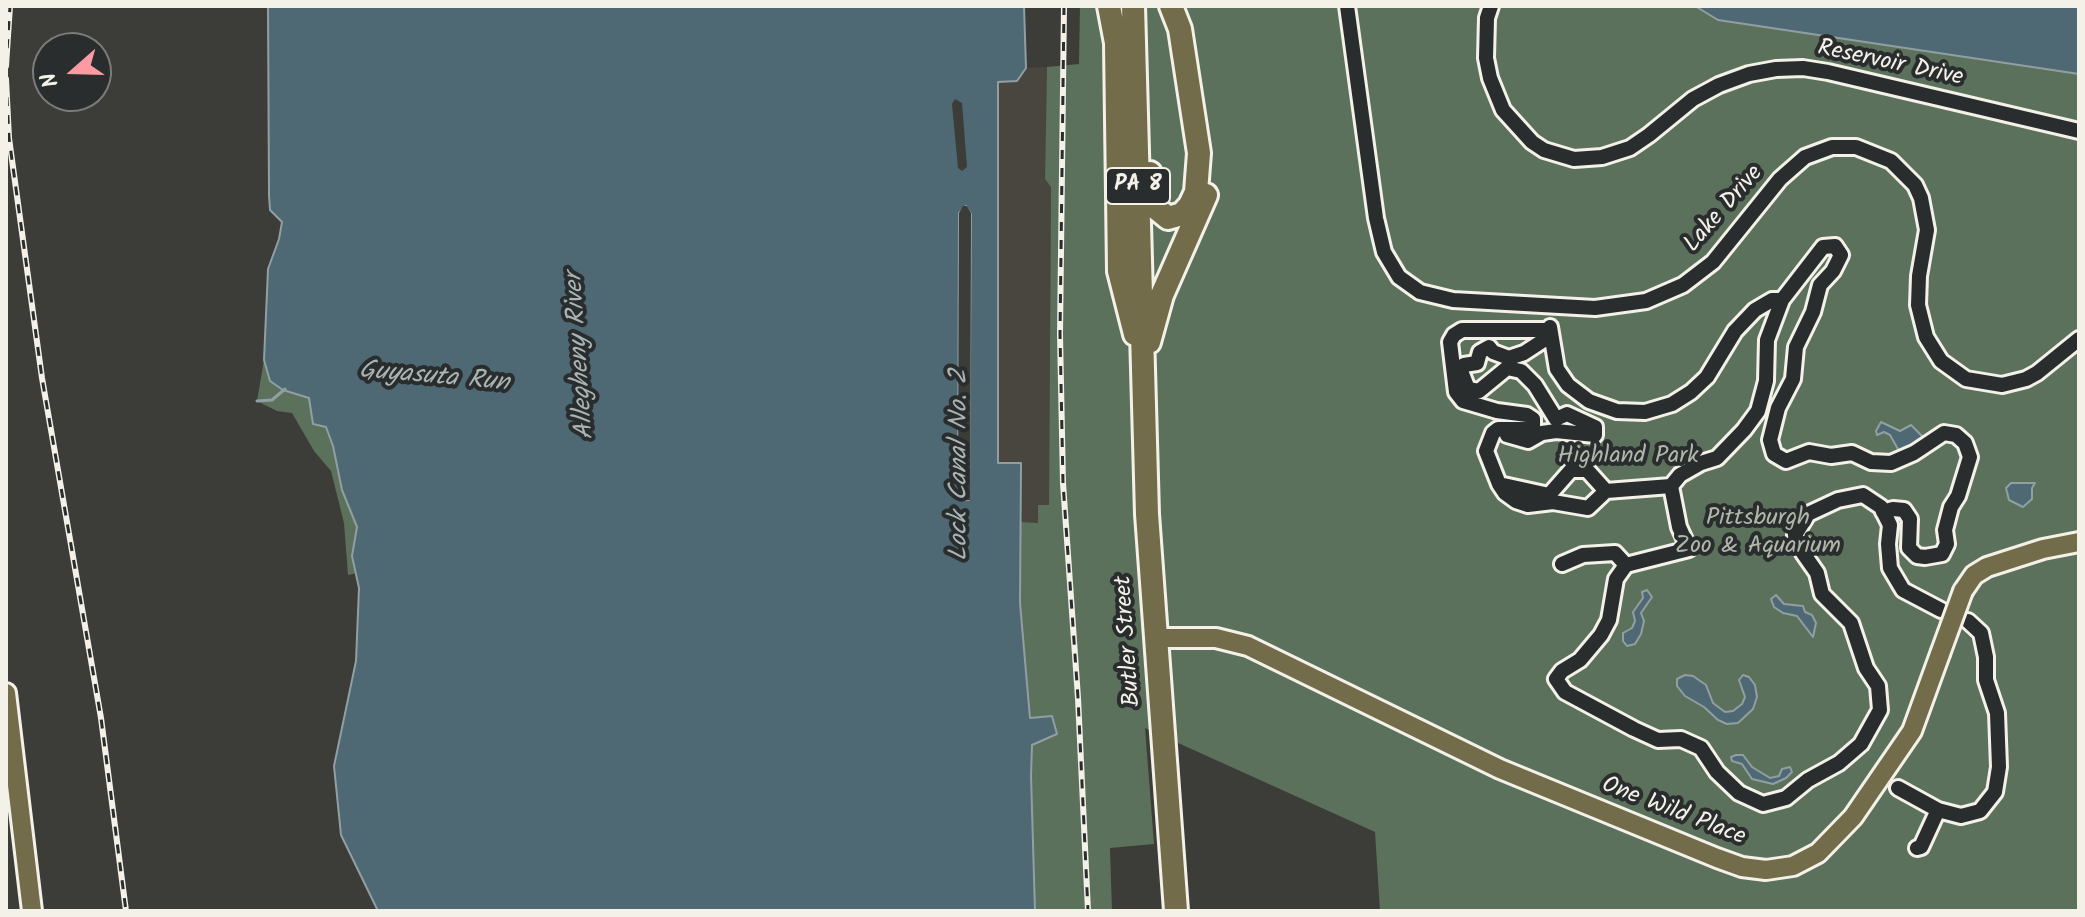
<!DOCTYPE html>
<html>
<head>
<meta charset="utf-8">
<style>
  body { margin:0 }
  #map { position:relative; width:2085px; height:917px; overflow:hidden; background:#3c3c38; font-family:Kalam,sans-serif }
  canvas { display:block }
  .frame { position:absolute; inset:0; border:8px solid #f4f1e8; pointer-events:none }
  .north { position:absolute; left:32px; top:32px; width:80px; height:80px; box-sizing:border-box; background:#2a2d2e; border:2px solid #7b7b78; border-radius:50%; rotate:250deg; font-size:22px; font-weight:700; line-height:32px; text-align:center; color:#f4f1e8 }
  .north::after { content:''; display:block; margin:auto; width:28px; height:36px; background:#ff9aa2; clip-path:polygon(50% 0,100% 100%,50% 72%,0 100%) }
</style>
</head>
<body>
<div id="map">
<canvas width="2085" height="917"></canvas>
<div class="frame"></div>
<div class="north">N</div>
</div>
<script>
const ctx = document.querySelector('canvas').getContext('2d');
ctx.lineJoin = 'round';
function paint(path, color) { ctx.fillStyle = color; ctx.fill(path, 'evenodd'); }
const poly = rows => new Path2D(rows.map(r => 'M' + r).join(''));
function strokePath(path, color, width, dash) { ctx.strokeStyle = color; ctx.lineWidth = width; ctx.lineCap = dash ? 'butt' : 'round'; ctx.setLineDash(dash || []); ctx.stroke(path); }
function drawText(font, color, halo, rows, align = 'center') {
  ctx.font = font + ' Kalam,sans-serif'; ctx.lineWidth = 8; ctx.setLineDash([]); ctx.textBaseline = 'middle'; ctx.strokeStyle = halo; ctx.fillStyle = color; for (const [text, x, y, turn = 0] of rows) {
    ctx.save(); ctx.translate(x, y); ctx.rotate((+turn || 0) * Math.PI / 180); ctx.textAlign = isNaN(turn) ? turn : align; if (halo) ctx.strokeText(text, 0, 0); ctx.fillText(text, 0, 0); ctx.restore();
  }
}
paint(poly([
  [998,55,1017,81,1026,68,1047,67,1045,179,1051,187,1049,505,1038,523,1020,522,1021,464,1006,464,997,649]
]), '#49463f');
paint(poly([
  [1080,6,2079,6,2079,911,1380,911,1375,832,1145,728,1154,844,1110,848,1112,911,1035,911,1031,776,1032,745,1052,716,1031,718,1028,703,1020,603,1020,522,1038,523,1038,505,1049,505,1051,187,1045,179,1047,67,1079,64],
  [264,360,293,373,355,428,363,572,348,575,344,523,331,471,314,451,292,413,277,411,257,401]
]), '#5c715b');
const water = poly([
  [268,6,1024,6,1026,68,1017,81,998,82,998,463,1021,463,1020,603,1030,718,1052,716,1057,734,1032,745,1031,776,1035,911,378,911,341,835,334,766,356,661,359,588,352,556,357,527,342,490,333,446,326,427,313,424,309,398,283,390,270,381,264,360,268,269,279,239,282,222,270,210,269,195,268,6],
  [966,206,971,214,969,500,958,499,959,213,966,206],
  [1695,6,2079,6,2079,74,1718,20,1695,6],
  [1881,422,1900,431,1911,425,1923,437,1917,445,1899,451,1890,435,1884,432,1877,435,1876,431,1881,422],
  [2011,483,2035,483,2032,488,2032,499,2023,507,2009,500,2006,488,2011,483],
  [1647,590,1652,597,1641,613,1644,621,1641,634,1635,644,1627,646,1623,641,1623,633,1632,628,1635,621,1633,612,1643,598,1642,592,1647,590],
  [1776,595,1784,604,1803,606,1805,612,1812,615,1816,623,1813,637,1797,616,1783,613,1774,607,1771,599,1776,595],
  [1685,675,1693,676,1706,685,1713,703,1725,712,1733,711,1742,704,1745,697,1739,680,1743,675,1749,677,1755,685,1757,697,1753,709,1738,723,1727,724,1718,720,1704,707,1685,696,1677,686,1677,679,1685,675],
  [1736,755,1743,755,1752,767,1770,778,1779,776,1782,769,1790,767,1792,772,1786,778,1773,784,1752,779,1742,764,1732,761,1731,757,1736,755]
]);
paint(water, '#4f6974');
strokePath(water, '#919fa2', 2);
paint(poly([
  [955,99,962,103,967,167,962,171,958,168,952,104],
  [963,206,967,206,971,213,970,500,958,500,959,213],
  [965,211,967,215,966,496,962,496]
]), '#3c3c38');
strokePath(poly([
  [257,401,272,400,285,389]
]), '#919fa2', 3);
const minor = poly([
  [1347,6,1376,218,1384,252,1399,277,1420,292,1453,300,1595,308,1646,301,1683,285,1713,262,1780,179,1805,157,1832,147,1856,147,1891,161,1915,185,1921,198,1927,230,1919,276,1918,305,1926,337,1941,361,1966,379,2002,385,2026,379,2037,373,2079,339],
  [1491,6,1487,18,1486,58,1490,78,1503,110,1532,142,1544,150,1574,159,1602,157,1630,148,1649,135,1693,99,1719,85,1749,74,1776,69,1803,68,1828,72,2079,131],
  [1550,327,1557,369,1568,385,1589,401,1617,411,1645,412,1672,404,1691,392,1707,377,1735,331,1755,310,1772,300,1782,300],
  [1550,330,1462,330,1454,335,1450,342,1456,392,1463,401,1497,411,1527,415,1533,419,1533,426,1526,429,1498,429,1493,433,1486,451,1499,484,1505,493,1516,501,1528,505,1553,502,1588,508,1606,491],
  [1507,435,1528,441,1542,433,1556,431,1595,435,1595,427,1567,414,1556,419,1535,385,1521,371,1507,368,1479,391,1468,389,1461,371,1464,365,1477,363,1480,352,1489,347,1493,352,1509,358,1524,353,1550,336],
  [1499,484,1549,495],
  [1553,502,1549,495,1571,470,1587,470,1606,491,1671,486],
  [1883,512,1893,509,1904,510,1910,519,1909,548,1917,556,1925,557,1942,554,1947,544,1945,530,1951,507,1958,496,1970,457,1965,443,1956,435,1944,433,1914,453,1891,463,1871,462,1852,453,1831,456,1809,452,1786,461,1774,454,1770,440,1778,408,1793,379,1796,347,1813,312,1820,285,1833,271,1841,255,1835,246,1823,247,1782,300,1767,340,1766,381,1758,411,1744,430,1717,458,1701,463,1680,475,1671,486,1679,527,1689,549,1626,565,1616,579,1609,620,1601,635,1580,660,1562,671,1556,679,1565,692,1634,729,1658,740,1681,739,1701,748,1717,772,1739,793,1763,804,1786,798,1808,780,1839,763,1861,744,1880,710,1878,686,1866,668,1851,623,1822,594,1817,573,1803,553,1795,535,1808,514,1838,500,1863,495,1881,507,1890,525,1888,544,1890,568,1903,590,1941,610],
  [1562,564,1583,555,1615,553,1626,565],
  [1898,788,1938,810],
  [1917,848,1921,847,1938,810,1961,816,1980,811,1995,792,1999,767,1997,713,1986,680,1986,657,1981,633,1968,621]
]);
const major = poly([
  [1963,591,1974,575,1987,567,2043,549,2079,542],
  [1157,638,1216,638,1248,646,1500,769,1717,858,1742,867,1766,870,1793,866,1818,853,1853,817,1912,731,1940,654],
  [6,693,32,911]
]);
const highway = poly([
  [1109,6,1116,43,1119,271,1135,334],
  [1133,6,1147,514,1176,911],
  [1150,173,1157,209,1168,218,1182,214,1190,205,1196,192,1199,153,1180,29,1171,6],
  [1149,342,1162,295,1206,195]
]);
strokePath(minor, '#f4f1e8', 20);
strokePath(major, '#f4f1e8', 24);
strokePath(highway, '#f4f1e8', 28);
strokePath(minor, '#2a2d2e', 14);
strokePath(major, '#736c4b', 18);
strokePath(highway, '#736c4b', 22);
const rail = poly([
  [1064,6,1060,334,1063,483,1078,698,1088,911],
  [6,66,10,6],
  [6,79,9,138,42,378,101,718,126,911]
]);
strokePath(rail, '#f4f1e8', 6);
strokePath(rail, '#2a2d2e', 3, [9]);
const majorBridge = poly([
  [1940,654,1963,591]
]);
strokePath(majorBridge, '#f4f1e8', 24, []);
strokePath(majorBridge, '#736c4b', 18);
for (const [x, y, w] of [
  [1138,186,64]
]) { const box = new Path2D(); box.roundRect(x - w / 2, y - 18, w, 36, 6); ctx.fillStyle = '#2a2d2e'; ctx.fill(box); strokePath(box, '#f4f1e8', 2); }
drawText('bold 22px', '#f4f1e8', null, [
  ["PA 8",1138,186]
]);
drawText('24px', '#f4f1e8', '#2a2d2e', [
  ["Reservoir Drive",1890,65,12],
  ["Lake Drive",1725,210,-49],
  ["Butler Street",1130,641,-94],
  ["One Wild Place",1673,813,21]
]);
drawText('24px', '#b0b7a9', '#2a2d2e', [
  ["Highland Park",1628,458],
  ["Pittsburgh",1758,520],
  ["Zoo & Aquarium",1758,548]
]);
drawText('italic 26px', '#aab4b4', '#2a2d2e', [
  ["Allegheny River",582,356,-94],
  ["Guyasuta Run",434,379,5],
  ["Lock Canal No. 2",962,465,-90]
]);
</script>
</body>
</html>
